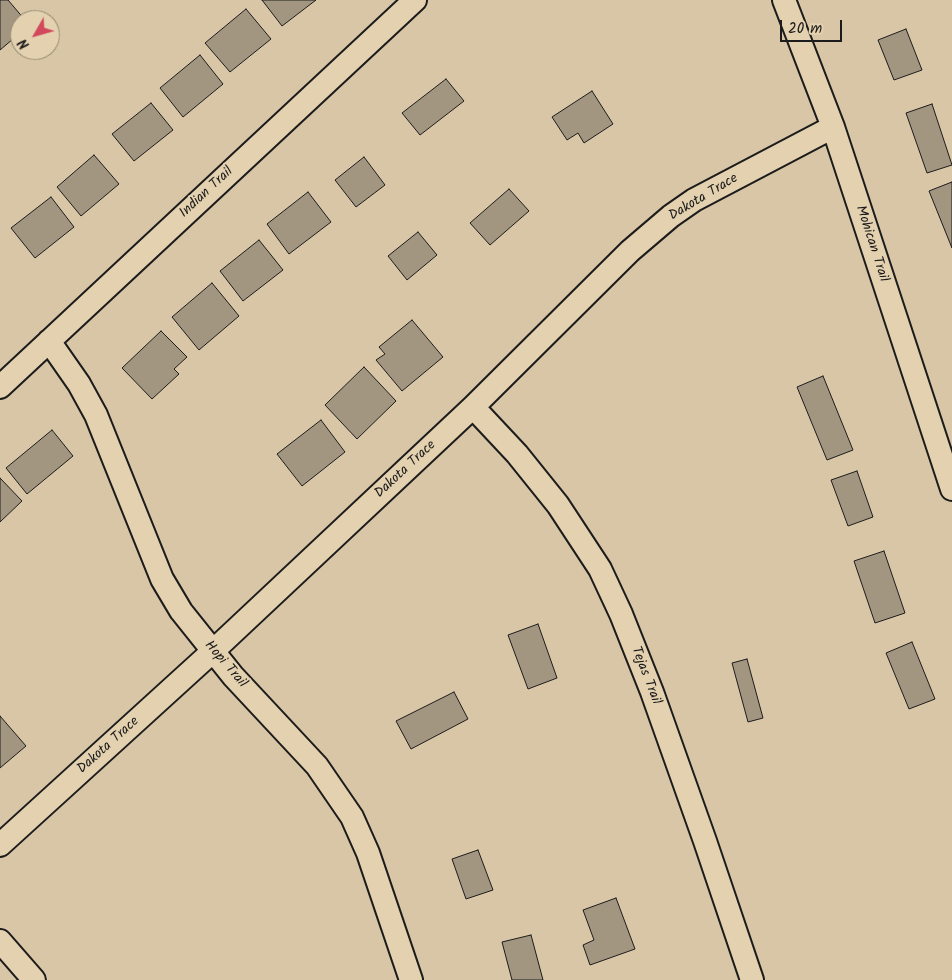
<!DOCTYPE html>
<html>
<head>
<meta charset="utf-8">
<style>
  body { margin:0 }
  #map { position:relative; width:952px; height:980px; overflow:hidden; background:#d8c6a6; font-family:Kalam,sans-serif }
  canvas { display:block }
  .north { position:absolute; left:10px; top:10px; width:50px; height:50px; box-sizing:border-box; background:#e4d1af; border:1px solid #948974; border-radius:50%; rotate:232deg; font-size:14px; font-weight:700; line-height:20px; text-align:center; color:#1c1c1c }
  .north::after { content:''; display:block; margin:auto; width:18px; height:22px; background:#d1495b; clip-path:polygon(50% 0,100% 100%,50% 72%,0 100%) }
  .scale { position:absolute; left:780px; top:20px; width:62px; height:22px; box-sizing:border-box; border:2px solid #1c1c1c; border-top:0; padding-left:6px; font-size:15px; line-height:18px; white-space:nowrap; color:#1c1c1c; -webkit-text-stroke:4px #e4d1af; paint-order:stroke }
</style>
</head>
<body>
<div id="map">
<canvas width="952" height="980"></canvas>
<div class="north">N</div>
<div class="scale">20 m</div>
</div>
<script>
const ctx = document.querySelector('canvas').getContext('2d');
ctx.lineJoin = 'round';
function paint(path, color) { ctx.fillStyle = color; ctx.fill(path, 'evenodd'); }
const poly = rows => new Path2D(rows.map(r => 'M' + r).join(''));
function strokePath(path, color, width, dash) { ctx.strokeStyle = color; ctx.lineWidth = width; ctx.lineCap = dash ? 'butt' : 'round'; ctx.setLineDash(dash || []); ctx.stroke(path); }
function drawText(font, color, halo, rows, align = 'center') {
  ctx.font = font + ' Kalam,sans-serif'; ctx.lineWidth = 4; ctx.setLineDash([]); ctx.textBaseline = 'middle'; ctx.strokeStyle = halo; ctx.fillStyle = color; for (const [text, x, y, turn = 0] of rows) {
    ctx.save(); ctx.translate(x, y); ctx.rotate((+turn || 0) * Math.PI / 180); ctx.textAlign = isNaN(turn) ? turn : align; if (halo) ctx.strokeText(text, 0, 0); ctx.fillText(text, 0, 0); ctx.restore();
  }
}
const building = poly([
  [0,0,8,0,25,20,20,20,20,33,0,50,0,0],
  [262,0,316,0,282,26,262,0],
  [246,9,271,39,230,72,205,43,246,9],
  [906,29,922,70,894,80,878,40,906,29],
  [200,55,223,84,183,117,160,88,200,55],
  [446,79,464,101,420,135,402,113,446,79],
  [592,91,613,124,584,143,578,133,567,140,552,117,592,91],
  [151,103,173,130,134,161,112,134,151,103],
  [932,104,952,165,927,173,906,113,932,104],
  [94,155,119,184,81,216,57,187,94,155],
  [364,157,385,185,356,207,335,180,364,157],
  [952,182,952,248,929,191,952,182],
  [509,189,529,211,490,245,470,223,509,189],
  [308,192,331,222,289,254,267,224,308,192],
  [51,197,74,227,35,258,11,228,51,197],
  [418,232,437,255,407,280,388,256,418,232],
  [259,240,283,270,243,301,220,271,259,240],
  [212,283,239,316,199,350,172,317,212,283],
  [412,320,443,357,402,391,376,360,385,354,379,347,412,320],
  [161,331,187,357,174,369,179,374,152,399,122,368,161,331],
  [364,367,396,401,357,439,325,405,364,367],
  [823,376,853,450,827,460,797,387,823,376],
  [321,420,345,452,302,486,277,454,321,420],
  [52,430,73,456,27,494,6,468,52,430],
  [857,471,873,517,848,526,831,480,857,471],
  [0,478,22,501,0,522,0,478],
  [884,551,905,613,875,623,854,561,884,551],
  [538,624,557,678,528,689,508,635,538,624],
  [912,642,935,699,909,709,886,653,912,642],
  [747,659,763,718,748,722,732,663,747,659],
  [454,692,468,719,411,749,396,721,454,692],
  [0,716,26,746,0,768,0,716],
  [478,850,493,890,466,899,452,859,478,850],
  [616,898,635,949,590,965,583,945,594,940,583,910,616,898],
  [531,935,543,980,512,980,502,942,531,935]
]);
paint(building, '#a39680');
strokePath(building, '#1c1c1c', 1);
const minor = poly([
  [784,0,833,127,952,489],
  [49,341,79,384,96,415,162,579,181,611,233,676,317,766,352,817,368,853,411,980],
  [0,387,415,0],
  [473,407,517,454,558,505,600,569,621,614,652,692,705,841,752,980],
  [0,845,212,652,473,407,630,251,671,216,694,200,833,127],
  [0,941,34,980]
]);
strokePath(minor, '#1c1c1c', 26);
strokePath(minor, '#e4d1af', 22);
drawText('14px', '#1c1c1c', '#e4d1af', [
  ["Indian Trail",207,193,-43],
  ["Dakota Trace",704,198,-31],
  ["Mohican Trail",871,244,72],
  ["Dakota Trace",406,470,-43],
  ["Hopi Trail",225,665,49],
  ["Tejas Trail",645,676,69],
  ["Dakota Trace",109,746,-42]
]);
</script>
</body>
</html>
